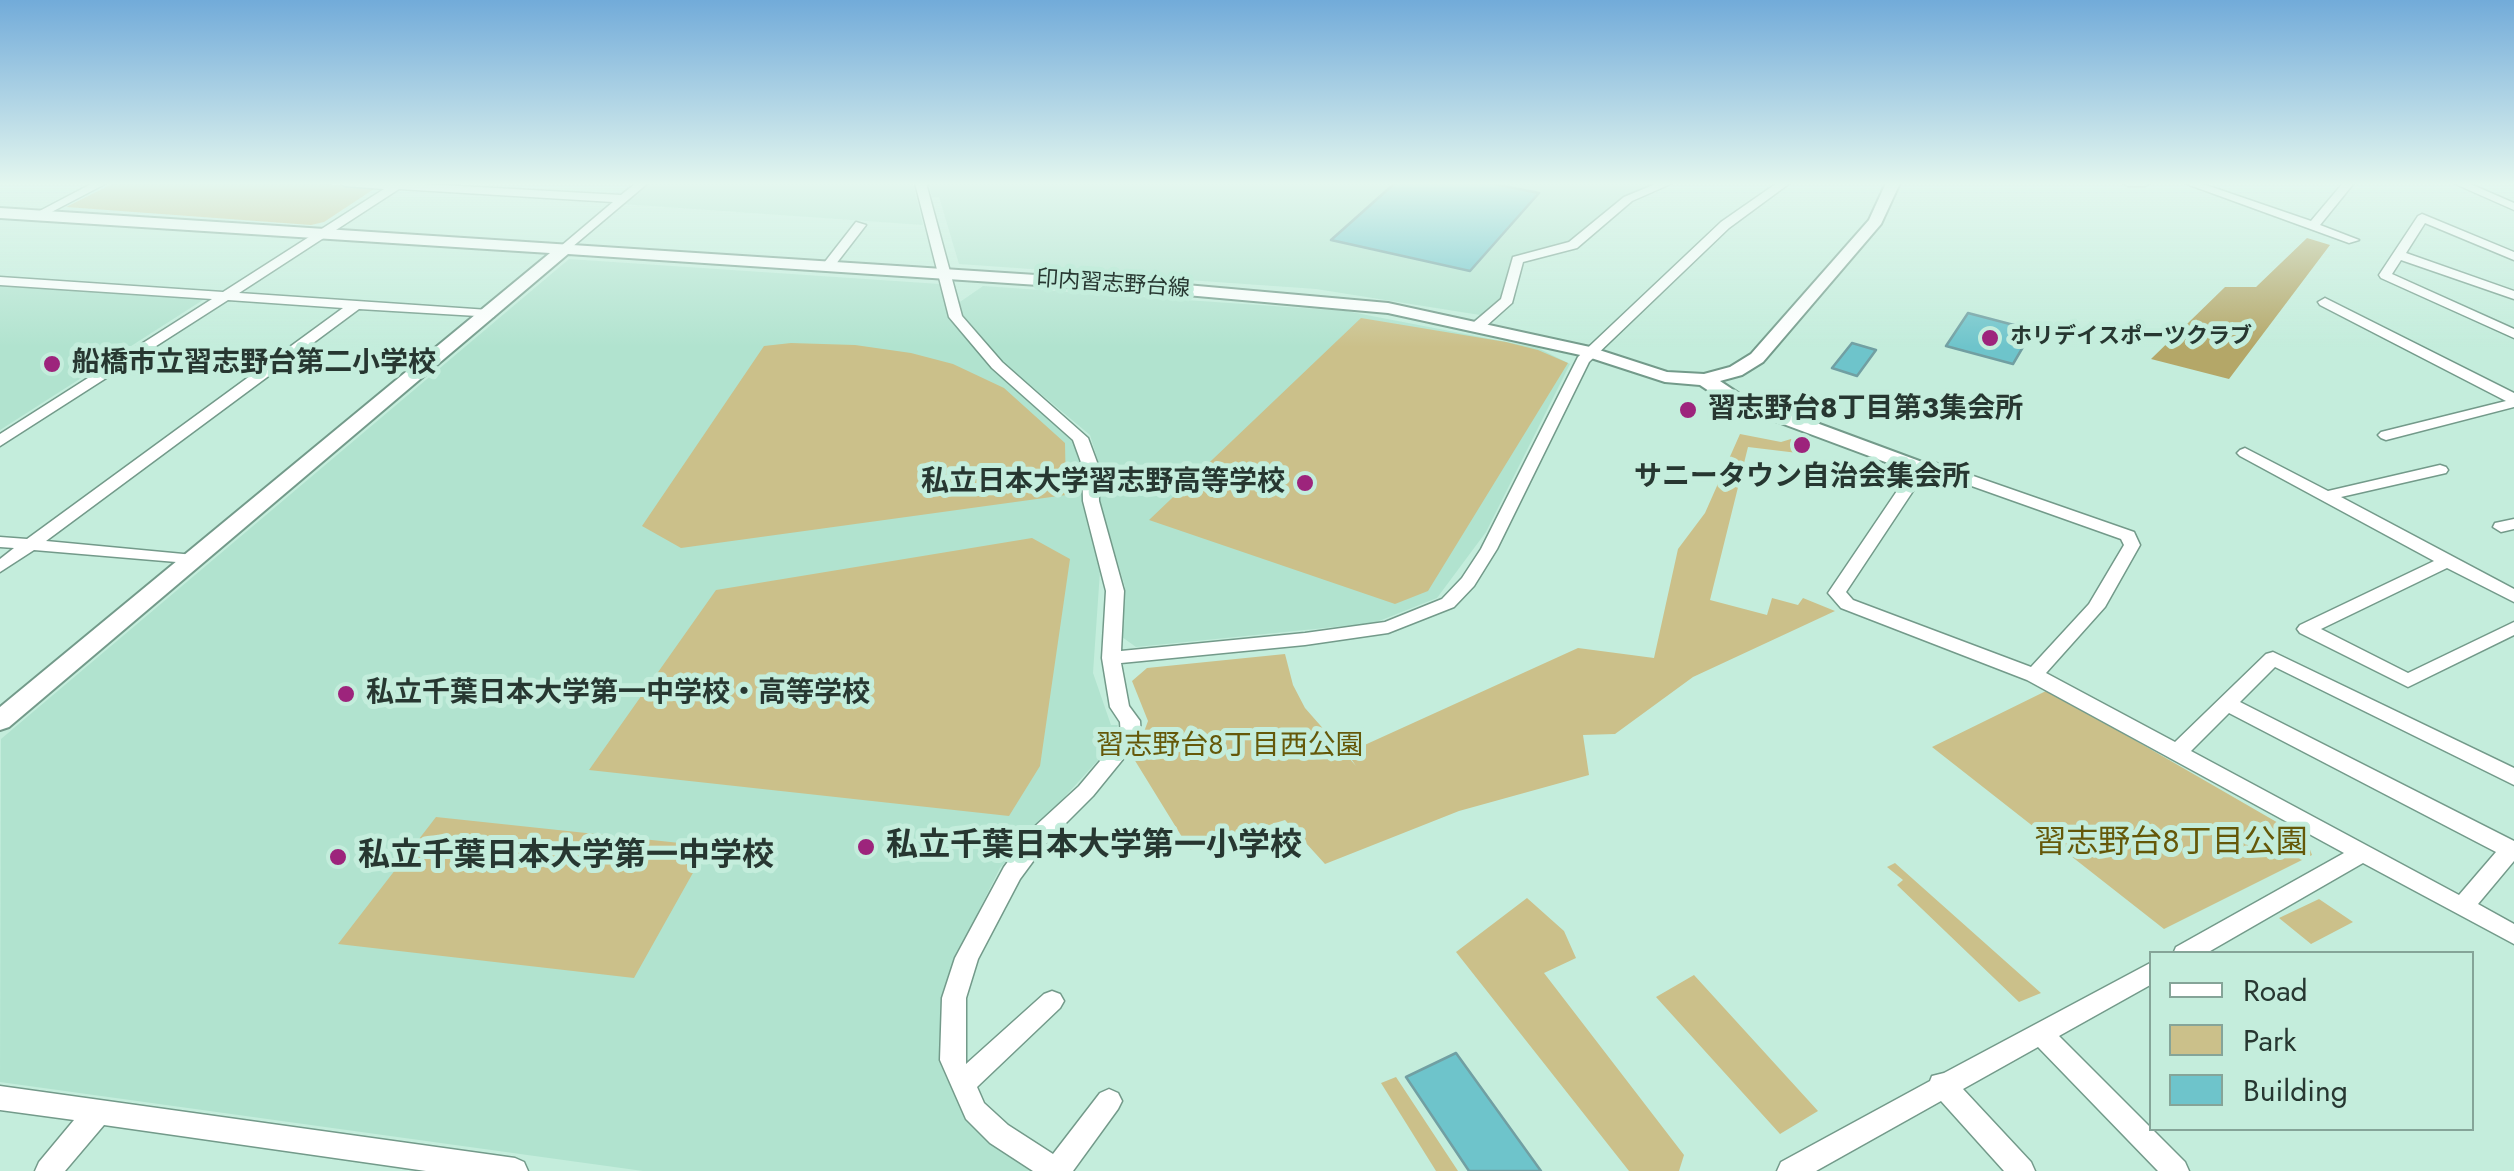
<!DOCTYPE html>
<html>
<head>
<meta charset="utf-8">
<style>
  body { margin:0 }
  #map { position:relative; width:2514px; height:1171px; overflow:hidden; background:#c4eddc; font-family:Jost,sans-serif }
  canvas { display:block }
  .legend { position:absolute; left:2149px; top:951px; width:325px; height:180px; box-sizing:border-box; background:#c4eddc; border:2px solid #85a498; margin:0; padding:12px 18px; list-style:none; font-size:30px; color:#273731 }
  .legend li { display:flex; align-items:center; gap:20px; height:50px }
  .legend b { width:50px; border:2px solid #85a498 }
</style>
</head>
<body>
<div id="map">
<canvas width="2514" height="1171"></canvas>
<ul class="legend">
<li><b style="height:12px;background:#fff"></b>Road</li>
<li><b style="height:28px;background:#cbc08a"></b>Park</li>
<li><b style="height:28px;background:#6ec4cb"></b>Building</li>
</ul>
</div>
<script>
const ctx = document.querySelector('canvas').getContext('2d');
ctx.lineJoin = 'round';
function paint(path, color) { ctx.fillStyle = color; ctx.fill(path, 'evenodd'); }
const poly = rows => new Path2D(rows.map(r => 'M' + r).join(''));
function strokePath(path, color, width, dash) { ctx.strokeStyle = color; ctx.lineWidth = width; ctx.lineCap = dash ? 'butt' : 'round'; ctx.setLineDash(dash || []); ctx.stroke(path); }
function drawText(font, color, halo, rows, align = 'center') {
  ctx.font = font + ' Jost,"Noto Sans JP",sans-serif'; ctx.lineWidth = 10; ctx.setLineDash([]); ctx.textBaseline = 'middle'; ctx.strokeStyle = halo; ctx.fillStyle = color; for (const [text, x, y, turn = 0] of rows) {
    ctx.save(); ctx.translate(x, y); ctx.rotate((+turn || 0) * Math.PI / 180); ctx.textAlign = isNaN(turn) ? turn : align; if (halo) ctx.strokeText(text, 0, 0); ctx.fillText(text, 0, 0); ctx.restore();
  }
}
paint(poly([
  [648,183,913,183,923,225,621,204],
  [928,183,1657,183,1620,199,1568,243,1512,258,1500,298,1480,315,1316,289,959,264,939,197,932,197],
  [569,259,940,284,949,318,992,367,1073,440,1081,468,1082,502,1100,571,1093,673,1111,725,1118,725,1110,747,1000,868,956,957,943,999,940,1037,941,1066,967,1121,1037,1171,643,1171,0,1082,1,739],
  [0,284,206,298,0,430],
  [983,286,1346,311,1538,348,1570,364,1486,532,1437,598,1374,623,1136,647,1122,637,1125,587,1100,502,1099,465,1090,435,1005,364,963,315,957,304]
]), '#b1e3cf');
paint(poly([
  [114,183,303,183,377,187,324,222,311,225,66,207],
  [1361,318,1506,342,1538,350,1568,363,1428,591,1395,604,1149,520],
  [791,343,855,345,911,353,953,364,1004,388,1065,443,1066,495,681,548,642,526,764,346],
  [1740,434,1781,442,1791,439,1806,454,1748,447,1710,600,1767,615,1772,598,1798,605,1803,598,1835,611,1693,677,1615,734,1583,735,1589,775,1459,811,1325,864,1285,820,1190,850,1134,759,1148,721,1132,681,1147,668,1285,654,1293,685,1305,708,1356,766,1347,753,1578,648,1654,658,1678,549,1705,513],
  [1032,538,1070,559,1040,766,1009,816,589,770,716,590],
  [2048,690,2306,839,2312,855,2164,929,1932,747],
  [436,817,708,846,634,978,338,944],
  [1895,863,2041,993,2019,1002,1897,885,1903,880,1887,867],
  [1527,898,1564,931,1576,958,1544,973,1684,1155,1679,1171,1629,1171,1456,952],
  [2319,899,2353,922,2311,944,2279,918],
  [1694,975,1818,1111,1780,1134,1656,997],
  [1396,1077,1458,1171,1436,1171,1381,1083]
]), '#cbc08a');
paint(poly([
  [2307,238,2330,245,2229,379,2151,359,2225,287,2256,287]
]), '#b4a768');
const building = poly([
  [1395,183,1489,183,1539,193,1470,271,1331,240,1395,183],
  [1968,313,2033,330,2013,364,1946,346,1968,313],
  [1852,343,1876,350,1857,376,1832,368,1852,343],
  [1456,1053,1541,1171,1469,1171,1406,1077,1456,1053]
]);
paint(building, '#6ec4cb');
strokePath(building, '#719fa2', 2.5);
const minor = poly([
  [93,183,107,183,40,218,30,216,93,183],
  [340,183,406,183,621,195,636,183,648,183,565,253,559,249,561,246,613,202,399,189,239,293,489,310,494,311,494,317,359,309,46,541,194,555,200,556,203,560,200,564,34,550,0,572,0,559,14,548,0,547,0,537,27,539,343,308,228,300,0,446,0,434,212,299,0,285,0,277,223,292,384,189,345,186,340,183],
  [915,183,926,183,962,316,1002,362,1088,438,1098,465,1099,501,1124,591,1121,651,1305,633,1385,622,1442,599,1462,578,1481,549,1578,357,1721,222,1777,183,1790,183,1729,228,1589,362,1497,549,1474,586,1454,607,1388,633,1305,645,1121,663,1129,706,1140,721,1141,737,1093,796,1048,841,1020,879,978,959,966,998,966,1064,1044,994,1052,991,1060,994,1064,1001,1060,1008,977,1087,984,1103,1008,1125,1053,1154,1100,1093,1109,1089,1118,1093,1122,1101,1118,1109,1073,1171,1033,1171,990,1143,966,1119,940,1060,942,998,955,958,1004,867,1032,829,1079,786,1121,736,1120,722,1110,707,1102,658,1106,591,1083,501,1082,465,1073,440,992,368,949,317,915,183],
  [1658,183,1673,183,1632,201,1577,248,1523,262,1512,303,1484,328,1474,328,1474,322,1501,299,1513,257,1569,242,1624,197,1658,183],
  [2122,183,2151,183,2145,186,2128,186,2122,183],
  [2184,183,2200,183,2311,221,2343,183,2354,183,2320,225,2359,240,2349,243,2184,183],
  [2453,183,2468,183,2514,203,2514,210,2453,183],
  [2422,214,2514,252,2514,260,2425,223,2406,253,2514,291,2514,299,2401,260,2392,274,2514,329,2514,338,2381,278,2379,275,2418,216,2422,214],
  [856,222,866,225,832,269,824,269,824,263,856,222],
  [2325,298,2514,393,2514,407,2386,440,2381,438,2378,435,2381,432,2506,401,2320,305,2318,302,2325,298],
  [2245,448,2328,491,2440,465,2446,467,2448,470,2446,473,2341,497,2514,589,2514,602,2447,568,2321,629,2408,673,2514,622,2514,635,2408,687,2300,633,2297,629,2300,625,2434,561,2240,456,2237,453,2240,450,2245,448],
  [1936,463,2134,532,2140,545,2105,607,2046,673,2175,742,2266,654,2273,652,2514,768,2514,785,2275,667,2240,702,2514,841,2514,861,2478,904,2514,924,2514,944,2363,863,2205,954,2173,954,2176,947,2344,853,2027,680,1841,608,1828,593,1903,482,1909,480,1917,485,1846,592,1853,600,2031,667,2089,604,2124,545,2121,539,1935,473,1915,474,1907,469,1915,464,1936,463],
  [2229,713,2496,852,2459,895,2191,751,2229,713],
  [2514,519,2514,529,2501,532,2493,527,2495,523,2514,519],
  [2152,962,2152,984,2059,1036,2185,1162,2189,1171,2158,1171,2038,1047,1963,1089,2031,1162,2035,1171,2004,1171,1941,1101,1816,1171,1777,1171,1781,1162,1930,1081,1932,1076,1944,1073,2152,962],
  [0,1086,515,1158,524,1162,528,1171,426,1171,104,1125,65,1171,35,1171,39,1162,74,1120,0,1110,0,1086]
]);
const tertiary = poly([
  [1886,183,1900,183,1881,224,1763,362,1742,375,1720,381,1741,395,1922,462,1925,466,1916,489,1902,489,1899,485,1904,469,1727,403,1700,385,1665,382,1585,356,1388,313,1175,294,568,254,9,727,0,730,0,707,550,253,0,218,0,208,1175,284,1388,303,1590,347,1667,372,1704,374,1730,367,1751,354,1869,220,1886,183]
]);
strokePath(minor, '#739a8a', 3);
strokePath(tertiary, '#739a8a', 4);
paint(minor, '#fff');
paint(tertiary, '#fff');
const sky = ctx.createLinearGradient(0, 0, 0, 347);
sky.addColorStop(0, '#72abd9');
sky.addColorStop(0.53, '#e4f7ef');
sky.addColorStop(1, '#e4f7ef00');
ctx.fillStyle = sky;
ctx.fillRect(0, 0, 2514, 347);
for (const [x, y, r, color] of [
  [1990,338,10,"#9d247c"],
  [52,364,10,"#9d247c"],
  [1688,410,10,"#9d247c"],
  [1802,445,10,"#9d247c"],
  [1305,483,10,"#9d247c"],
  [346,694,10,"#9d247c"],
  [866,847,10,"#9d247c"],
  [338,857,10,"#9d247c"]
]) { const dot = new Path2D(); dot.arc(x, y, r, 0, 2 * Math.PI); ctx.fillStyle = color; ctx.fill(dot); strokePath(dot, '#c4eddc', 4); }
drawText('22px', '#273731', '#c4eddc', [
  ["印内習志野台線",1113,285,4]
]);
drawText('bold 22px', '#273731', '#c4eddc', [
  ["ホリデイスポーツクラブ",2010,338]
], 'left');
drawText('bold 28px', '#273731', '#c4eddc', [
  ["船橋市立習志野台第二小学校",72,364],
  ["習志野台8丁目第3集会所",1708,410],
  ["サニータウン自治会集会所",1802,478,"center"],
  ["私立日本大学習志野高等学校",1285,483,"right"],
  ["私立千葉日本大学第一中学校・高等学校",366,694]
], 'left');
drawText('28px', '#655809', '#c4eddc', [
  ["習志野台8丁目西公園",1230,747]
]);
drawText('32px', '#655809', '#c4eddc', [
  ["習志野台8丁目公園",2171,844]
]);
drawText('bold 32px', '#273731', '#c4eddc', [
  ["私立千葉日本大学第一小学校",886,847],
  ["私立千葉日本大学第一中学校",358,857]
], 'left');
</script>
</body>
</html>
